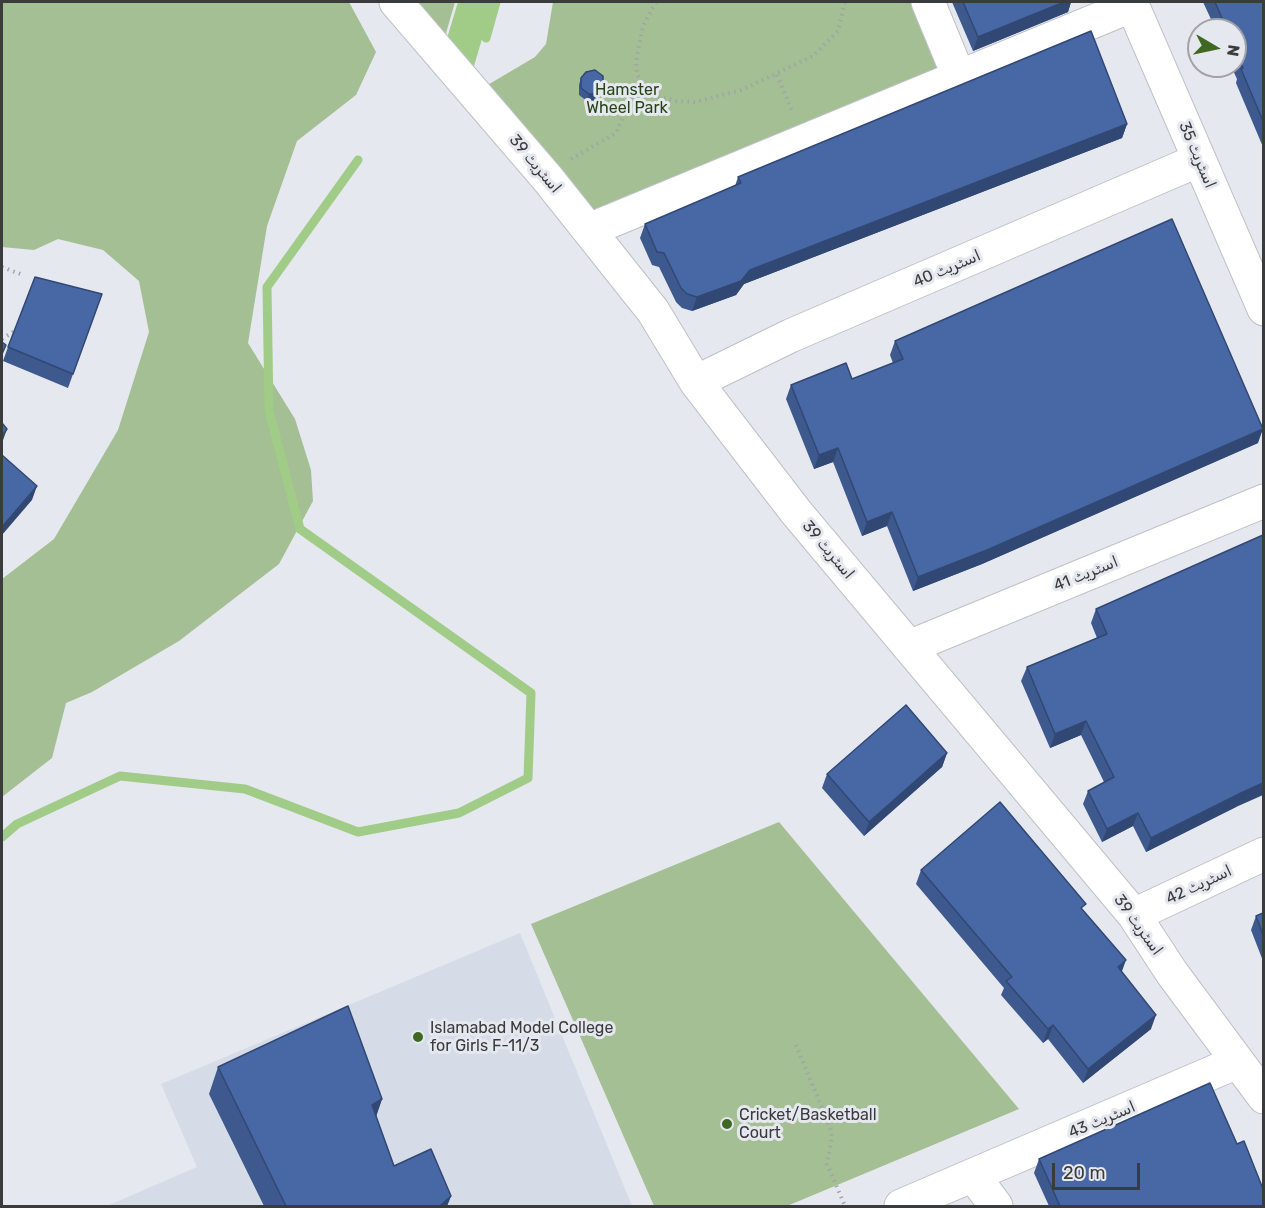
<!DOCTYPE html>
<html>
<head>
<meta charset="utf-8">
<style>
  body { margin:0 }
  #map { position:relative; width:1265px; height:1208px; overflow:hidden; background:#e5e8ee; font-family:Rubik,sans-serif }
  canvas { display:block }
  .frame { position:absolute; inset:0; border:3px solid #3a3b3d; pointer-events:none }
  .north { position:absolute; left:1187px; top:18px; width:60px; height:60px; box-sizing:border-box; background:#e5e8ee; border:2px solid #a1a3a7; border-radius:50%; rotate:99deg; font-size:16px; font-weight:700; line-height:24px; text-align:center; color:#3a3b3d }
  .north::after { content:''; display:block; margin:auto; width:21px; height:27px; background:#3f6823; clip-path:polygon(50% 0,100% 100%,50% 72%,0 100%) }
  .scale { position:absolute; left:1052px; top:1163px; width:88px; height:27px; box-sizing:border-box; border:3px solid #3a3b3d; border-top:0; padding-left:8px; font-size:18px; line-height:21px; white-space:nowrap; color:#3a3b3d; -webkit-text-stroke:4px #e5e8ee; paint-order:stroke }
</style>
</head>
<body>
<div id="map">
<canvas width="1265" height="1208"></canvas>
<div class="frame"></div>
<div class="north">N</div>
<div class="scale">20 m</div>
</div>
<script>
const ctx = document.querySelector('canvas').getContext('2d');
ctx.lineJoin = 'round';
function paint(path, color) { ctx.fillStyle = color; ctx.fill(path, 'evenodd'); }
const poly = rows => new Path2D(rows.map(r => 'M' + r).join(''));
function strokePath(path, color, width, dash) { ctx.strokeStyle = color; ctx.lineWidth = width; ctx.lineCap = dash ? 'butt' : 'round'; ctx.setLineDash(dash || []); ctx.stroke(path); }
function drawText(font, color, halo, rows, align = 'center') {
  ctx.font = font + ' Rubik,"Noto Naskh Arabic",sans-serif'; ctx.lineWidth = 6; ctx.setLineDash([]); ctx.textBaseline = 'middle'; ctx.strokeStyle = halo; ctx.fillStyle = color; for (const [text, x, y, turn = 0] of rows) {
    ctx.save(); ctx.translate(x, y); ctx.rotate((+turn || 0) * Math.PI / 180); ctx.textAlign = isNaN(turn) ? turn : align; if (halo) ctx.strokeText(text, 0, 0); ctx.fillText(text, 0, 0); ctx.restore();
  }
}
paint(poly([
  [520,933,632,1206,107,1206,197,1167,161,1084]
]), '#d5dbe7');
paint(poly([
  [2,2,349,2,376,52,356,95,297,141,267,226,248,343,295,419,311,470,313,501,279,564,179,641,92,692,66,703,52,758,2,797,2,579,54,539,118,430,149,332,139,281,103,250,58,239,34,250,2,247],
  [415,2,455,2,444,40],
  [553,2,921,2,948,69,585,225,474,93,535,57,546,44],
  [779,822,1019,1109,787,1206,654,1206,531,924]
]), '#a3bf93');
paint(poly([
  [458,2,493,2,468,86,442,55]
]), '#a0cc87');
strokePath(poly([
  [486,38,496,2],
  [2,837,17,824,120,776,245,789,358,832,459,813,528,778,531,693,300,529,269,411,267,287,358,160]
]), '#a0cc87', 9);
const minor = poly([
  [396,2,548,179,653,311,696,382,796,512,1134,915,1172,973,1264,1097],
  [928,2,959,77],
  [1131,2,1264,309],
  [589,230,1133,5],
  [696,382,790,336,1199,160],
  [909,647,1264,501],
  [1134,915,1264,854],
  [973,1175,996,1206],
  [901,1206,1237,1062]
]);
strokePath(minor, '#bec1c7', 35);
strokePath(poly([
  [656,2,643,26,636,61,637,74,642,84,655,96,676,101,695,102,741,90,813,56,838,31,845,2],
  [777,75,793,113],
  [571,159,616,133,632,96,642,84],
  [2,267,23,275],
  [2,339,16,330],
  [796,1045,830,1127,832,1137,827,1164,845,1206]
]), '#a1a4a8', 4, [1.5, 4.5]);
strokePath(minor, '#fff', 33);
paint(poly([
  [952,2,1071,2,1068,12,973,51],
  [1203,2,1263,2,1263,147,1236,83,1237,79,1231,66,1235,66,1235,30,1216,30],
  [581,78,600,95,596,100,587,101,579,95,579,85],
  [1127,124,1122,138,744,284,736,295,692,311,682,308,676,302,659,267,652,265,640,238,645,224,735,186,738,177],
  [102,294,68,388,3,361,8,347],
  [895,341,1258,443,982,564,913,591,887,526,862,536,833,462,814,469,786,399,791,385,852,379,893,363,890,355],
  [1096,609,1236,807,1146,852,1133,826,1102,842,1083,804,1088,791,1104,782,1081,735,1050,748,1021,681,1027,667,1097,638,1091,623],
  [947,753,942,767,864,836,822,788,827,774],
  [921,870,1083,911,1122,972,1151,1029,1083,1083,1048,1039,1043,1043,1001,995,1004,988,916,884],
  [1263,913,1263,961,1251,930,1256,916],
  [218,1067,382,1099,376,1116,394,1166,451,1196,447,1206,264,1206,209,1094],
  [1237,1144,1263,1206,1049,1206,1034,1173,1039,1159]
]), '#3d598e');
paint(poly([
  [1064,2,1071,2,1068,12,973,51,978,37],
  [603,88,600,95,596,100,587,101,589,94],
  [1127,124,1122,138,744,284,736,295,692,311,697,297,750,270],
  [7,429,2,443,2,444,2,436],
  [1263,429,1258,443,982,564,913,591,918,577],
  [838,448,833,462,814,469,819,455],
  [37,486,32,500,2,535,2,527],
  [892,512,887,526,862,536,867,522],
  [1086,721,1081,735,1050,748,1055,734],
  [947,753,942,767,864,836,869,822],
  [1263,783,1263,795,1236,807,1146,852,1151,838,1241,793],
  [1138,813,1133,826,1102,842,1107,829],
  [1126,960,1121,974,1118,967],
  [1156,1015,1151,1029,1083,1083,1088,1069],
  [1053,1025,1048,1039,1043,1043,1048,1029],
  [382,1099,373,1126,372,1105],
  [451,1196,447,1206,441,1206,441,1205]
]), '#324874');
const building = poly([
  [963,2,1064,2,978,37,963,2],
  [1215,2,1263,2,1263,121,1241,69,1243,68,1235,49,1235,30,1227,30,1215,2],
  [1091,31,1127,124,750,270,741,281,697,297,687,294,681,288,664,253,657,252,645,224,741,183,738,177,1091,31],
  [595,70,603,76,603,88,599,93,589,94,581,88,581,78,586,72,595,70],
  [1172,219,1263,429,987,550,918,577,892,512,867,522,838,448,819,455,791,385,846,363,852,379,903,359,895,341,1172,219],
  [35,277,102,294,73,374,8,347,35,277],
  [2,342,6,345,2,354,2,342],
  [2,423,7,429,2,436,2,423],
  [2,455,37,486,2,527,2,455],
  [1263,535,1263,783,1241,793,1151,838,1138,813,1107,829,1088,791,1114,777,1086,721,1055,734,1027,667,1107,634,1096,609,1263,535],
  [906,705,947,753,869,822,827,774,906,705],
  [1000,802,1086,904,1081,908,1126,960,1118,967,1156,1015,1088,1069,1053,1025,1048,1029,1006,981,1012,977,921,870,1000,802],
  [1263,913,1263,935,1256,916,1263,913],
  [348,1006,382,1099,372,1105,394,1166,431,1149,451,1196,441,1205,442,1206,286,1206,218,1067,348,1006],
  [1210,1083,1237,1144,1244,1141,1263,1189,1263,1206,1060,1206,1039,1159,1210,1083]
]);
paint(building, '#4767a5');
strokePath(building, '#324874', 1.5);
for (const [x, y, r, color] of [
  [418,1037,6,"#3f6823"],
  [727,1124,6,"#3f6823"]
]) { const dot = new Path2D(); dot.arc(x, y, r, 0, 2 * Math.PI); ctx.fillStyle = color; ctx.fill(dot); strokePath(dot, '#e5e8ee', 2); }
drawText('16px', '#284415', '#e5e8ee', [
  ["Hamster",627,90],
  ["Wheel Park",627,108]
]);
drawText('16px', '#3a3b3d', '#e5e8ee', [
  ["اسٹریٹ 35",1197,155,67],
  ["اسٹریٹ 39",535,164,50],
  ["اسٹریٹ 40",947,269,-23],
  ["اسٹریٹ 39",828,550,50],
  ["اسٹریٹ 41",1086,574,-22],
  ["اسٹریٹ 42",1199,885,-25],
  ["اسٹریٹ 39",1138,925,54],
  ["اسٹریٹ 43",1102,1120,-23]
]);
drawText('16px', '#3a3b3d', '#e5e8ee', [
  ["Islamabad Model College",430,1028],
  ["for Girls F-11/3",430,1046],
  ["Cricket/Basketball",739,1115],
  ["Court",739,1133]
], 'left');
</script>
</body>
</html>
